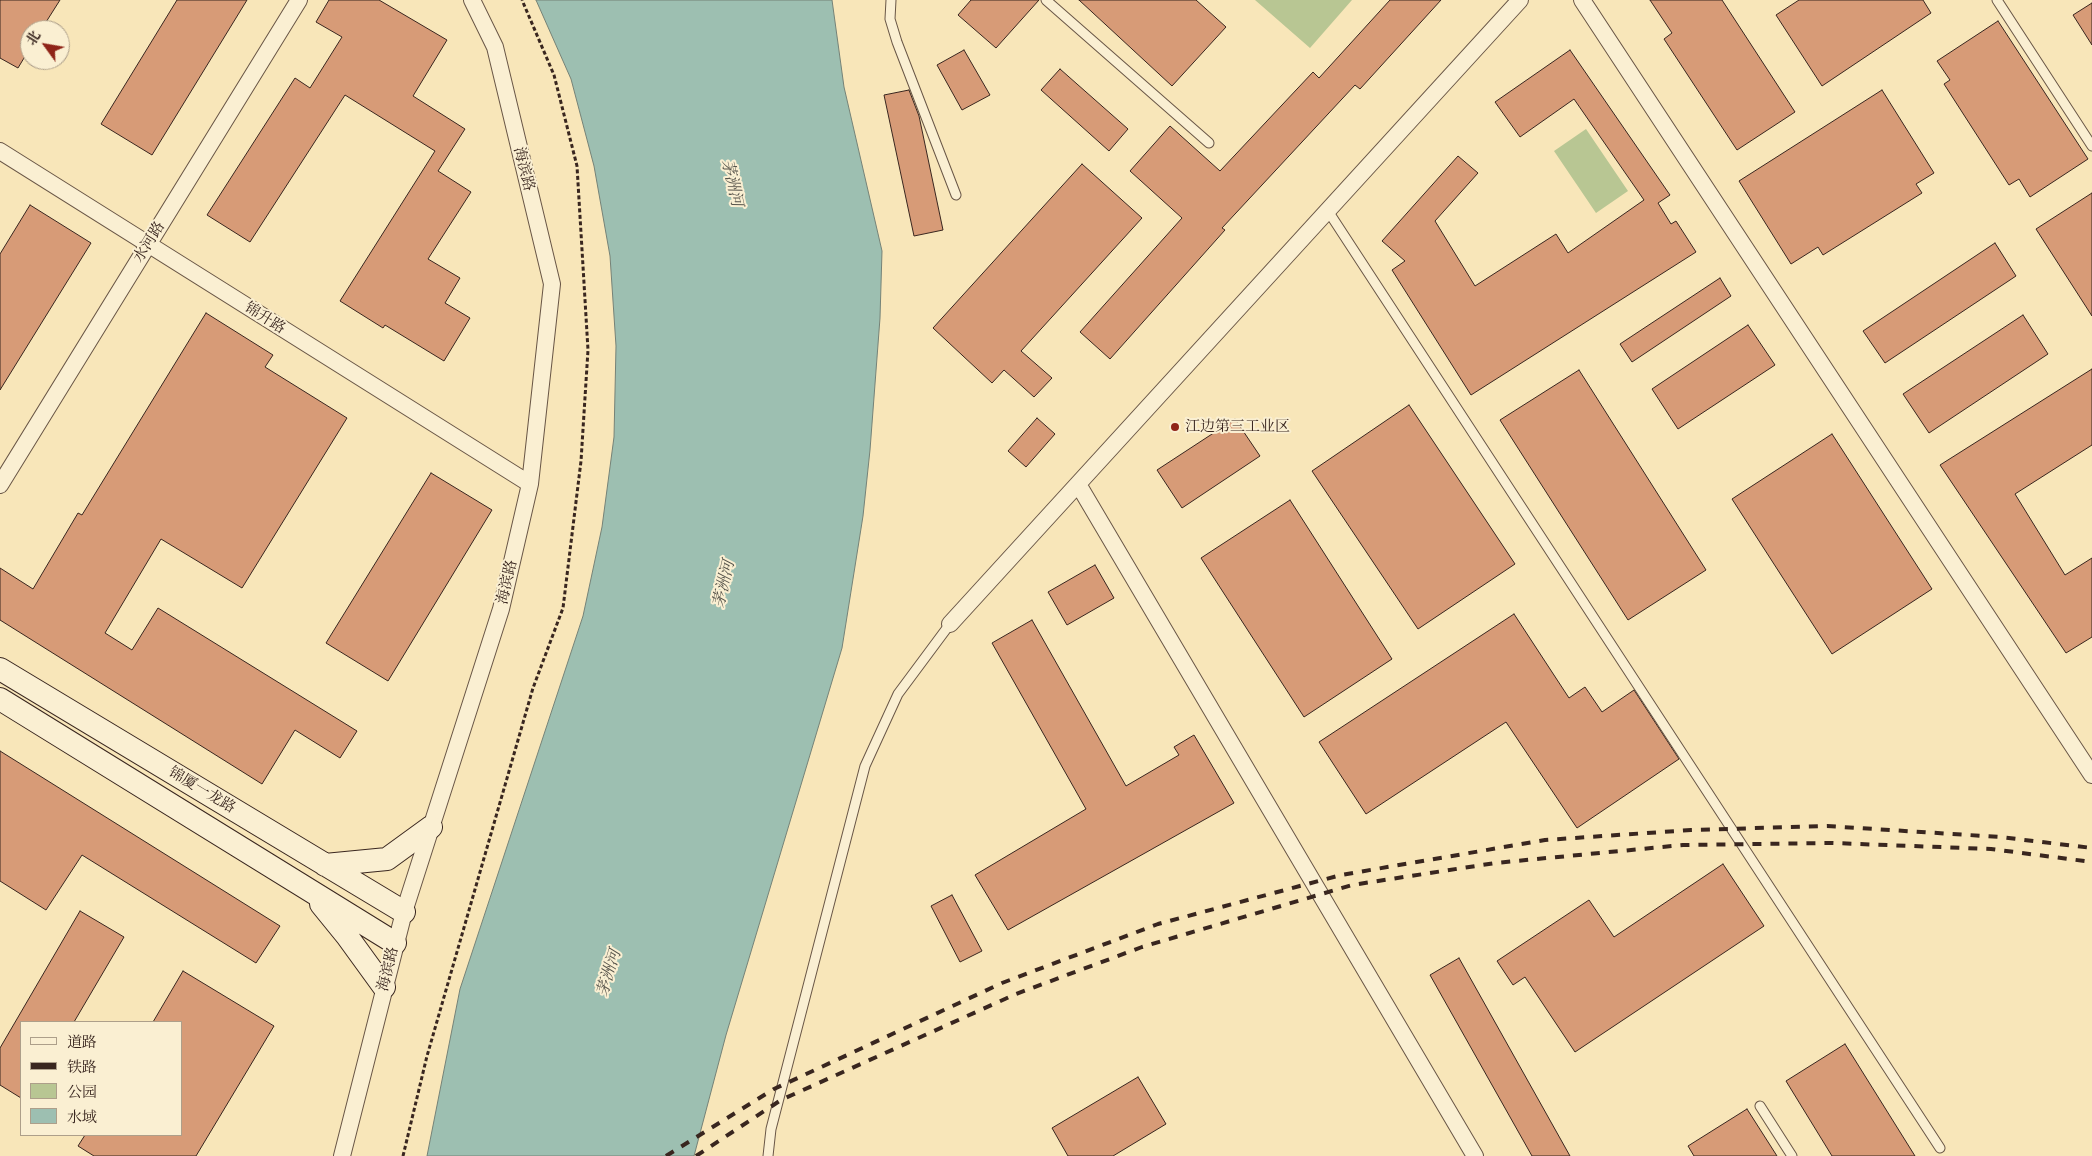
<!DOCTYPE html>
<html>
<head>
<meta charset="utf-8">
<style>
  body { margin:0 }
  #map { position:relative; width:2092px; height:1156px; overflow:hidden; background:#f8e6b9; font-family:"Libre Caslon Text","Noto Serif SC",serif }
  canvas { display:block }
  .legend { position:absolute; left:20px; top:1021px; width:162px; height:115px; box-sizing:border-box; background:#faefd2; border:1px solid #ad9f8a; margin:0; padding:6px 9px; list-style:none; font-size:15px; color:#39261f }
  .legend li { display:flex; align-items:center; gap:10px; height:25px }
  .legend b { width:25px; border:1px solid #ad9f8a }
  .north { position:absolute; left:20px; top:20px; width:50px; height:50px; box-sizing:border-box; background:#faefd2; border:1px solid #ad9f8a; border-radius:50%; rotate:302deg; font-size:14px; font-weight:700; line-height:20px; text-align:center; color:#39261f }
  .north::after { content:''; display:block; margin:auto; width:18px; height:22px; background:#8f2418; clip-path:polygon(50% 0,100% 100%,50% 72%,0 100%) }
</style>
</head>
<body>
<div id="map">
<canvas width="2092" height="1156"></canvas>
<ul class="legend">
<li><b style="height:6px;background:#faefd2"></b>道路</li>
<li><b style="height:6px;background:#39261f"></b>铁路</li>
<li><b style="height:14px;background:#b8c693"></b>公园</li>
<li><b style="height:14px;background:#9dbfb1"></b>水域</li>
</ul>
<div class="north">北</div>
</div>
<script>
const ctx = document.querySelector('canvas').getContext('2d');
ctx.lineJoin = 'round';
function paint(path, color) { ctx.fillStyle = color; ctx.fill(path, 'evenodd'); }
const poly = rows => new Path2D(rows.map(r => 'M' + r).join(''));
function strokePath(path, color, width, dash) { ctx.strokeStyle = color; ctx.lineWidth = width; ctx.lineCap = dash ? 'butt' : 'round'; ctx.setLineDash(dash || []); ctx.stroke(path); }
function drawText(font, color, halo, rows, align = 'center') {
  ctx.font = font + ' "Libre Caslon Text","Noto Serif SC",serif'; ctx.lineWidth = 4; ctx.setLineDash([]); ctx.textBaseline = 'middle'; ctx.strokeStyle = halo; ctx.fillStyle = color; for (const [text, x, y, turn = 0] of rows) {
    ctx.save(); ctx.translate(x, y); ctx.rotate((+turn || 0) * Math.PI / 180); ctx.textAlign = isNaN(turn) ? turn : align; if (halo) ctx.strokeText(text, 0, 0); ctx.fillText(text, 0, 0); ctx.restore();
  }
}
paint(poly([
  [1255,0,1352,0,1310,48],
  [1586,129,1628,191,1596,213,1554,151]
]), '#b8c693');
const water = poly([
  [536,0,832,0,844,87,882,251,880,318,870,450,863,516,842,648,726,1035,694,1156,427,1156,460,989,583,616,602,527,614,437,616,346,610,256,594,166,571,79,536,0]
]);
paint(water, '#9dbfb1');
strokePath(water, '#758277', 1);
const building = poly([
  [0,0,60,0,41,30,30,30,30,48,18,68,0,58,0,0],
  [177,0,247,0,152,155,101,124,177,0],
  [329,0,379,0,447,40,413,96,465,129,438,171,471,192,428,259,460,278,445,303,470,318,444,361,385,325,383,328,340,301,435,151,345,95,250,242,207,215,295,78,310,88,342,37,316,22,329,0],
  [971,0,1039,0,996,48,958,15,971,0],
  [1079,0,1196,0,1226,27,1172,86,1079,0],
  [1390,0,1441,0,1360,89,1355,85,1222,228,1225,230,1110,359,1080,332,1182,218,1130,171,1170,126,1220,171,1313,72,1319,78,1390,0],
  [1650,0,1722,0,1795,112,1737,150,1664,39,1672,33,1650,0],
  [1799,0,1923,0,1931,13,1822,86,1776,15,1799,0],
  [2092,3,2092,45,2073,15,2092,3],
  [1998,21,2088,159,2030,197,2019,179,2009,185,1944,84,1950,80,1937,61,1998,21],
  [964,50,990,95,962,110,937,65,964,50],
  [1570,50,1670,195,1658,203,1671,224,1676,221,1696,252,1471,395,1392,270,1405,261,1382,241,1458,156,1478,173,1435,221,1475,286,1556,234,1568,253,1644,200,1574,99,1520,137,1495,102,1570,50],
  [1060,69,1128,129,1109,151,1041,90,1060,69],
  [909,90,919,116,943,230,914,236,884,95,909,90],
  [1882,90,1934,173,1916,184,1922,193,1823,255,1818,247,1791,264,1739,181,1882,90],
  [1082,164,1142,218,1021,351,1052,378,1034,397,1004,370,992,383,933,328,1082,164],
  [2092,193,2092,316,2036,229,2092,193],
  [30,205,91,243,0,390,0,254,30,205],
  [1995,243,2016,276,1885,363,1863,331,1995,243],
  [1720,278,1731,296,1632,362,1620,344,1720,278],
  [206,313,273,355,265,367,347,418,242,588,161,539,105,633,132,650,158,608,357,731,340,758,295,730,262,784,0,620,0,568,33,589,78,513,82,515,206,313],
  [2023,315,2048,354,1929,433,1903,394,2023,315],
  [1748,325,1775,365,1678,429,1652,389,1748,325],
  [2092,369,2092,445,2015,494,2065,575,2092,558,2092,637,2066,653,1940,465,2092,369],
  [1579,370,1706,570,1628,620,1500,420,1579,370],
  [1409,405,1515,564,1418,629,1312,471,1409,405],
  [1037,418,1055,434,1026,467,1008,451,1037,418],
  [1235,419,1260,456,1182,508,1157,470,1235,419],
  [1832,434,1932,589,1832,654,1732,499,1832,434],
  [431,473,492,510,388,681,326,643,431,473],
  [1290,500,1392,659,1304,717,1201,558,1290,500],
  [1095,565,1114,598,1067,625,1048,592,1095,565],
  [1514,614,1569,698,1585,687,1602,712,1634,690,1679,759,1577,828,1506,722,1366,814,1319,742,1514,614],
  [1032,620,1126,786,1179,755,1174,747,1194,735,1234,803,1008,930,975,875,1086,809,992,643,1032,620],
  [0,751,280,926,256,963,82,855,46,910,0,881,0,751],
  [1723,864,1764,926,1575,1052,1525,977,1513,985,1497,961,1589,900,1614,937,1723,864],
  [952,895,982,951,960,962,931,906,952,895],
  [80,911,124,937,74,1022,21,1022,21,1098,0,1085,0,1048,80,911],
  [1459,958,1570,1156,1532,1156,1430,975,1459,958],
  [183,971,274,1026,196,1156,94,1156,78,1146,85,1135,181,1135,181,1022,153,1022,183,971],
  [1845,1044,1915,1156,1832,1156,1786,1081,1845,1044],
  [1138,1077,1166,1124,1113,1156,1068,1156,1052,1128,1138,1077],
  [1747,1109,1777,1156,1694,1156,1688,1146,1747,1109]
]);
paint(building, '#d79b77');
strokePath(building, '#39261f', 1);
const lane = poly([
  [891,0,890,19,897,42,956,195],
  [1046,0,1209,143],
  [1997,0,2092,146],
  [1328,211,1940,1148],
  [1760,1106,1792,1156],
  [768,1156,771,1129,865,766,898,694,950,624]
]);
const street = poly([
  [1582,0,2092,775],
  [0,151,530,484],
  [1078,484,1475,1156],
  [0,485,299,0],
  [950,624,1520,0],
  [342,1156,404,912,501,609,530,484,552,284,495,47,472,0]
]);
const secondary = poly([
  [0,669,404,912],
  [0,699,395,943],
  [325,865,387,859,431,827],
  [321,904,347,936,384,987]
]);
strokePath(lane, '#695646', 11);
strokePath(street, '#695646', 18);
strokePath(secondary, '#39261f', 24);
strokePath(poly([
  [403,1156,427,1056,533,688,563,608,581,461,588,350,577,166,554,75,522,0]
]), '#39261f', 3, [4, 2.5]);
strokePath(lane, '#faefd2', 9);
strokePath(street, '#faefd2', 16);
strokePath(secondary, '#faefd2', 22);
strokePath(poly([
  [666,1156,774,1089,1002,983,1158,924,1341,875,1545,840,1691,830,1827,826,2000,837,2092,848],
  [696,1156,781,1100,1016,994,1142,947,1352,885,1495,863,1683,845,1833,843,1991,849,2092,862]
]), '#39261f', 4, [9, 9]);
for (const [x, y, r, color] of [
  [1175,427,5,"#8f2418"]
]) { const dot = new Path2D(); dot.arc(x, y, r, 0, 2 * Math.PI); ctx.fillStyle = color; ctx.fill(dot); strokePath(dot, '#faefd2', 2); }
drawText('15px', '#39261f', '#faefd2', [
  ["海滨路",524,169,76],
  ["水河路",149,242,-58],
  ["锦升路",265,318,32],
  ["海滨路",507,582,-77],
  ["锦厦一龙路",202,790,31],
  ["海滨路",388,969,-76]
]);
drawText('15px', '#39261f', '#faefd2', [
  ["江边第三工业区",1185,427]
], 'left');
drawText('italic 16px', '#57544b', '#faefd2', [
  ["茅洲河",732,183,77],
  ["茅洲河",724,584,-77],
  ["茅洲河",609,973,-73]
]);
</script>
</body>
</html>
